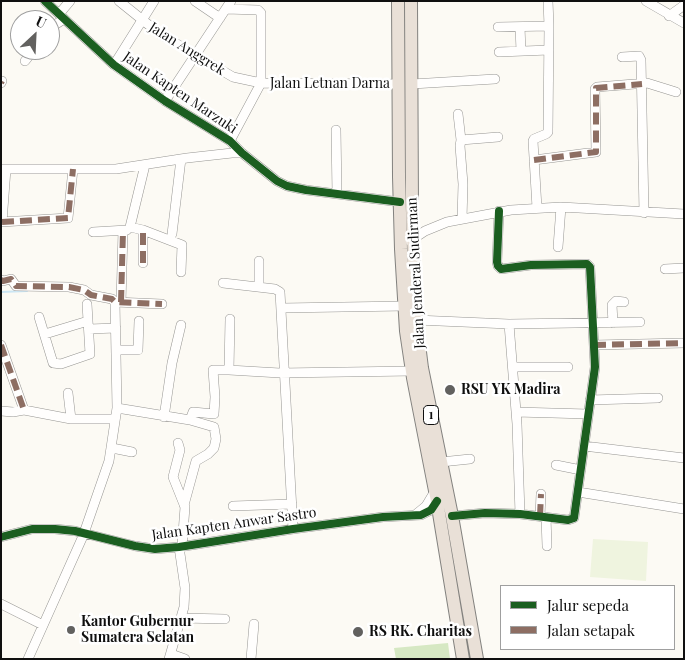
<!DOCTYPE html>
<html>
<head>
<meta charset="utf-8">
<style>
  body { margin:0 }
  #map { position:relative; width:685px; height:660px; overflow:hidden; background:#fcfaf4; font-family:"Playfair Display",serif }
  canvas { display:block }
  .frame { position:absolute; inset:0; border:2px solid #0f0f0f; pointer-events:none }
  .legend { position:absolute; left:500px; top:585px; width:175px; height:65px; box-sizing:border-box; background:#fff; border:1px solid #9f9f9f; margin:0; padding:6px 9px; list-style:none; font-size:15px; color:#0f0f0f }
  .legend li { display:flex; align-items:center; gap:10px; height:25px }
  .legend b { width:25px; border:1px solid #9f9f9f }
  .north { position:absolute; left:10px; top:10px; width:50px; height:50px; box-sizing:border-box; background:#fff; border:1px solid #9f9f9f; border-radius:50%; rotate:25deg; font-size:14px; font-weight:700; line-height:20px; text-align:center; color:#0f0f0f }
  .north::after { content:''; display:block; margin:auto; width:18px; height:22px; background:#62615f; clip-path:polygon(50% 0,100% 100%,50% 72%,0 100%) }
</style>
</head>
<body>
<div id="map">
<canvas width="685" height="660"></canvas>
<div class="frame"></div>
<ul class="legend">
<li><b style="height:6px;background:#1b5e20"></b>Jalur sepeda</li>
<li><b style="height:6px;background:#8d6e63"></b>Jalan setapak</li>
</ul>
<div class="north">U</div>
</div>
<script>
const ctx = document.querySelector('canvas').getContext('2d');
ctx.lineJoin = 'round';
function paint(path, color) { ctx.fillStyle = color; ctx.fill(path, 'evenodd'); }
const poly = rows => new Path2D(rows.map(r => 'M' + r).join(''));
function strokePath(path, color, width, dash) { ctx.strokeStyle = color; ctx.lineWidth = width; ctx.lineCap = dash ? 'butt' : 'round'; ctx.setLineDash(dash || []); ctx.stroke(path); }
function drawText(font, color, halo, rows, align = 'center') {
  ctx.font = font + ' "Playfair Display",serif'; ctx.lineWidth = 5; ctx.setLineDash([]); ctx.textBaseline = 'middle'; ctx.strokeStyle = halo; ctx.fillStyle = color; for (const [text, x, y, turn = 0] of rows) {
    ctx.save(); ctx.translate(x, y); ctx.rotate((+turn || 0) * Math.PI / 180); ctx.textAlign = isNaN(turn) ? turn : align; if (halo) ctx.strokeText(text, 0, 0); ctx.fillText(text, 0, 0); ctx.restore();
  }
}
paint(poly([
  [448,643,450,659,396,659,394,648]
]), '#d6e8c3');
paint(poly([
  [593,539,648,542,646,581,590,577]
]), '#eff4df');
strokePath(poly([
  [1,292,27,291]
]), '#cce6f4', 2);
const minor = poly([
  [45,1,114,65,165,101,230,141,242,153,277,181,287,186,306,190,400,202],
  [119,1,160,34,233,77,261,83,399,84],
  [195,1,220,18],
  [646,1,684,23],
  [226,9,258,10,261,13,261,83,230,141],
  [59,14,70,1],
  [669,16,683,6],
  [498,27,549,26],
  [520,27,521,51],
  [50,28,64,19],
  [499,52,549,50],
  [622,57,639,56,641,60,644,213],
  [25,61,29,56,31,50],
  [114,65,154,1],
  [1,83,2,81],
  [412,84,495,79],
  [165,101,231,1],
  [458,114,461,140],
  [336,130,337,194],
  [534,160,596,152,595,89,597,87,647,83,676,92],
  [145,165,130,227,143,230,182,245,181,272],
  [1,169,116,169,187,158,232,153,242,153],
  [537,208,533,141,534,139,546,134,548,132,549,26,548,1],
  [462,219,463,184,460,146,461,140,498,137],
  [1,222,68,218,73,169],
  [2,222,6,169],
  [93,232,127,230],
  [172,234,181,159],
  [410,241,425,231,447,222,511,210,561,207,684,214],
  [558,247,561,207],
  [143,263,143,230],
  [665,269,684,268],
  [1,280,3,281,11,279,16,286,69,287,84,290,91,295,112,299,115,302,162,304],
  [223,283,275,289,280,292,293,529],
  [259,287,259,261],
  [121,302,123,231],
  [282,308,404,306],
  [39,317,53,363,61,364,90,354,87,304],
  [230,319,229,370,280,373,412,371],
  [416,320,509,324,640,322],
  [613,323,612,305,616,301,624,302],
  [509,324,517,424,520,514],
  [89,329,116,328],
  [45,334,88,321],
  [1,345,24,410],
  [594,345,684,343],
  [116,350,138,350,139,321],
  [513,367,568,367],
  [68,393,71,419],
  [590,400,658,398],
  [117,408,190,420,214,427,216,439,214,448,208,454,196,461,184,505],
  [1,411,13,412,24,410,71,419,115,419],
  [516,412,588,414],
  [164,417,172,363,181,325],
  [190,420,193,412,214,414,215,397,213,370,229,370],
  [178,443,180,450,173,477,185,507,182,546],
  [584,446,684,458],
  [112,448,132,452],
  [441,462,470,459],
  [556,465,581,470],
  [578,492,684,509],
  [233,506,292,504],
  [415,515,426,506,435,491],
  [452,516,485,513,520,514,568,520,574,518,595,367,590,267,587,264,531,265,501,269,498,266,497,262,499,211],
  [540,516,541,494],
  [546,517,547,546],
  [1,537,32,529,55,529,75,531,135,546,155,549,179,547,293,529,383,517,421,515,431,510,437,501],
  [1,604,43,625],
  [182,618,225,619],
  [171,654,185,659],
  [28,659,83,536,109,461,117,408,115,302],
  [169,659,184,607,185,588,179,547],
  [251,659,254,624]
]);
const highway = poly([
  [398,1,399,177,401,249,406,331,413,378,437,501,463,659],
  [411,1,412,208,416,320,422,368,452,516,477,659]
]);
strokePath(minor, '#969592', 10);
strokePath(highway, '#83827f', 14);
strokePath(minor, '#fffefd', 9);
strokePath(highway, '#e9e0d7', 12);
strokePath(poly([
  [1,83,2,81],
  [534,160,596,152,596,88,642,84],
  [2,222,68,218,73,169],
  [143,263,143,230],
  [1,280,3,281,11,279,16,286,69,287,84,290,91,295,112,299,115,302,162,304],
  [121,302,123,231],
  [1,345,24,410],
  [594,345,684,343],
  [540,516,541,494]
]), '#8d6e63', 6, [12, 6]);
strokePath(poly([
  [45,1,114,65,165,101,230,141,242,153,277,181,287,186,306,190,400,202],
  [452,516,485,513,520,514,568,520,574,518,595,367,590,267,587,264,531,265,501,269,498,266,497,262,499,211],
  [1,537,32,529,55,529,75,531,135,546,155,549,179,547,293,529,383,517,421,515,431,510,437,501]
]), '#1b5e20', 8);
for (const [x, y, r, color] of [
  [450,390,6,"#62615f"],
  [71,630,5,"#62615f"],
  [358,632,6,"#62615f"]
]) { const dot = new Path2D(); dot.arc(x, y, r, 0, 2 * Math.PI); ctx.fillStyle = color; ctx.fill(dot); strokePath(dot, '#fff', 2); }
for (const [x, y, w] of [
  [431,415,15]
]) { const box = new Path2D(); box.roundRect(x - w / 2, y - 9.5, w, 19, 4); ctx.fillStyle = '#fff'; ctx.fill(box); strokePath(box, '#0f0f0f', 1); }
drawText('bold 12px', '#0f0f0f', null, [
  ["1",431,415]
]);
drawText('14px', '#0f0f0f', '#fff', [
  ["Jalan Anggrek",187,49,32],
  ["Jalan Letnan Darna",330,84],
  ["Jalan Kapten Marzuki",180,93,34],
  ["Jalan Jenderal Sudirman",416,273,-93],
  ["Jalan Kapten Anwar Sastro",234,524,-8]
]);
drawText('bold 14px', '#0f0f0f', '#fff', [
  ["RSU YK Madira",461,390],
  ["Kantor Gubernur",81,622],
  ["Sumatera Selatan",81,638],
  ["RS RK. Charitas",369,632]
], 'left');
</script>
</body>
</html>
